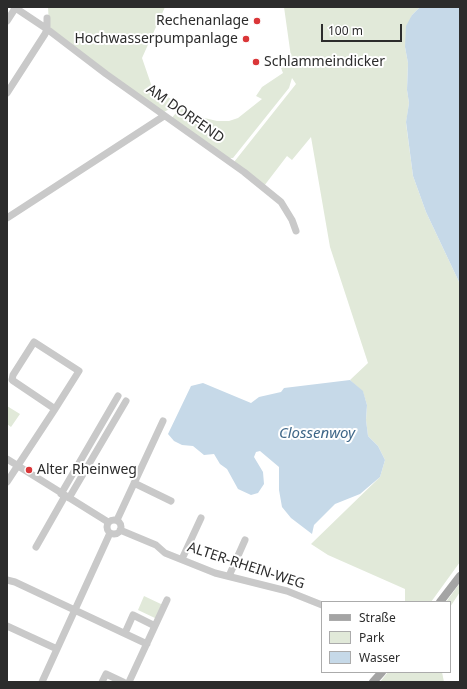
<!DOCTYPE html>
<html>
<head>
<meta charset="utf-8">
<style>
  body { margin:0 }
  #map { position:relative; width:467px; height:689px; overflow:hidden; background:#fff; font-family:"Noto Sans",sans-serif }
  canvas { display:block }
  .frame { position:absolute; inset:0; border:8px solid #2c2c2c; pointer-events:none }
  .legend { position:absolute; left:321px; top:601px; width:130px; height:72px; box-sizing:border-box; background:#fff; border:1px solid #ababab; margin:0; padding:5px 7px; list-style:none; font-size:12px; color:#2c2c2c }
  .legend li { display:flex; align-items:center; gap:8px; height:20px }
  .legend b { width:20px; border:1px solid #ababab }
  .scale { position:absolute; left:321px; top:24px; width:81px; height:18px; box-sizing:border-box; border:2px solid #2c2c2c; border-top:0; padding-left:5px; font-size:12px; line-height:14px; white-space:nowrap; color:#2c2c2c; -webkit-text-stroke:3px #fff; paint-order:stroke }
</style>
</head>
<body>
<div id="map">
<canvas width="467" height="689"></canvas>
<div class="frame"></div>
<ul class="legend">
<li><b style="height:5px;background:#a4a4a4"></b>Straße</li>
<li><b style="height:11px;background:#e1e9d9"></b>Park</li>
<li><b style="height:11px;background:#c6d9e8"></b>Wasser</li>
</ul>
<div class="scale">100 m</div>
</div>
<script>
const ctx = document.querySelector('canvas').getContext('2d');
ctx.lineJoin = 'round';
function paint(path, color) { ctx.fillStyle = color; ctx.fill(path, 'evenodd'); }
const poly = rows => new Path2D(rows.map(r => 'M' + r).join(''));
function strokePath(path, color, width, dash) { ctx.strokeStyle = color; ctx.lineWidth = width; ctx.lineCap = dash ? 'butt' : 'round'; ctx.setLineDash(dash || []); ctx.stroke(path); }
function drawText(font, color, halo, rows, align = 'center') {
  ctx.font = font + ' "Noto Sans",sans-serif'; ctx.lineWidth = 4; ctx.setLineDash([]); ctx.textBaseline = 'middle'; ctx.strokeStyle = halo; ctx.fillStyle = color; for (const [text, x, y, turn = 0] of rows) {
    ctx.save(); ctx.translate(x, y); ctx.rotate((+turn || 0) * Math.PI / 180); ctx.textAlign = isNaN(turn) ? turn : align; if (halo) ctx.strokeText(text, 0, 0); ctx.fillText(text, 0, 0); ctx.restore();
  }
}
paint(poly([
  [48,7,165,7,142,58,152,87,179,104,162,113,51,29,49,24],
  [284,7,420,7,412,15,405,47,408,63,407,90,409,103,406,123,413,176,426,212,460,284,460,562,431,602,405,602,405,589,328,555,311,544,380,477,385,460,378,446,368,436,366,420,367,405,363,392,350,380,368,363,330,247,311,137,292,160,287,156,264,186,234,162,296,84,292,78,289,88,233,158,228,158,171,119,180,108,196,116,217,121,229,121,238,118,262,99,256,96,262,87,283,73,281,68,292,64],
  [7,406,20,414,11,427,7,424],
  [460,583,460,592,450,607,450,602,446,602],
  [144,596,163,605,157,619,138,610],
  [388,672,442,672,444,682,380,682]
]), '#e1e9d9');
paint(poly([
  [420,7,460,7,460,284,426,212,413,176,406,122,409,103,407,90,408,63,405,47,406,26,412,15],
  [350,380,363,391,367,405,366,420,368,436,378,446,385,460,380,477,360,494,335,504,314,525,312,534,291,518,282,507,279,490,279,467,260,451,256,452,254,457,263,472,264,484,258,493,251,495,238,489,227,469,220,464,214,454,204,455,193,446,182,445,174,441,168,434,191,386,203,383,251,403,259,397,281,392,284,388]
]), '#c6d9e8');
strokePath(poly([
  [14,7,47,29,106,74,244,172,281,202,292,220,296,231],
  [7,21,16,7],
  [7,93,45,34,47,29,47,18],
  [7,218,164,116],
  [7,459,108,522],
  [7,482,55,409,79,371,34,342,13,375,12,380,55,409],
  [134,483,171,501],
  [61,494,118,396],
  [69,498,126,401],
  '107 527a7 7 0 1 1 14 0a7 7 0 1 1-14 0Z',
  [117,520,163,421],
  [120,530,156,545,165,553,215,573,287,591,322,605],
  [36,547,65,496],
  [182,559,201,518],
  [229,576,245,540],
  [7,580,15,582,147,644],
  [7,626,57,649],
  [125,633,133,615,155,626],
  [42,682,110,533],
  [102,682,106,674,123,682],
  [129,682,167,600]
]), '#c9c9c9', 7);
strokePath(poly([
  [440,602,460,576],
  [373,682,382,672]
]), '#a4a4a4', 8);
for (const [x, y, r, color] of [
  [257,21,4,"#da3638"],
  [246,39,4,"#da3638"],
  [256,62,4,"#da3638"],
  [29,470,4,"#da3638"]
]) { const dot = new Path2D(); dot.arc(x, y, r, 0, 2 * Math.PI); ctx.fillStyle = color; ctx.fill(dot); strokePath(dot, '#fff', 1.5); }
drawText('14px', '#2c2c2c', '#fff', [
  ["Rechenanlage",249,21],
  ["Hochwasserpumpanlage",238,39],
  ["Schlammeindicker",264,62,"left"],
  ["Alter Rheinweg",37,470,"left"]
], 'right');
drawText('14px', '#2c2c2c', '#fff', [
  ["AM DORFEND",185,114,35],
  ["ALTER-RHEIN-WEG",246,566,18]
]);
drawText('italic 15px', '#3f6788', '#fff', [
  ["Clossenwoy",317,434]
]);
</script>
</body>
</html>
